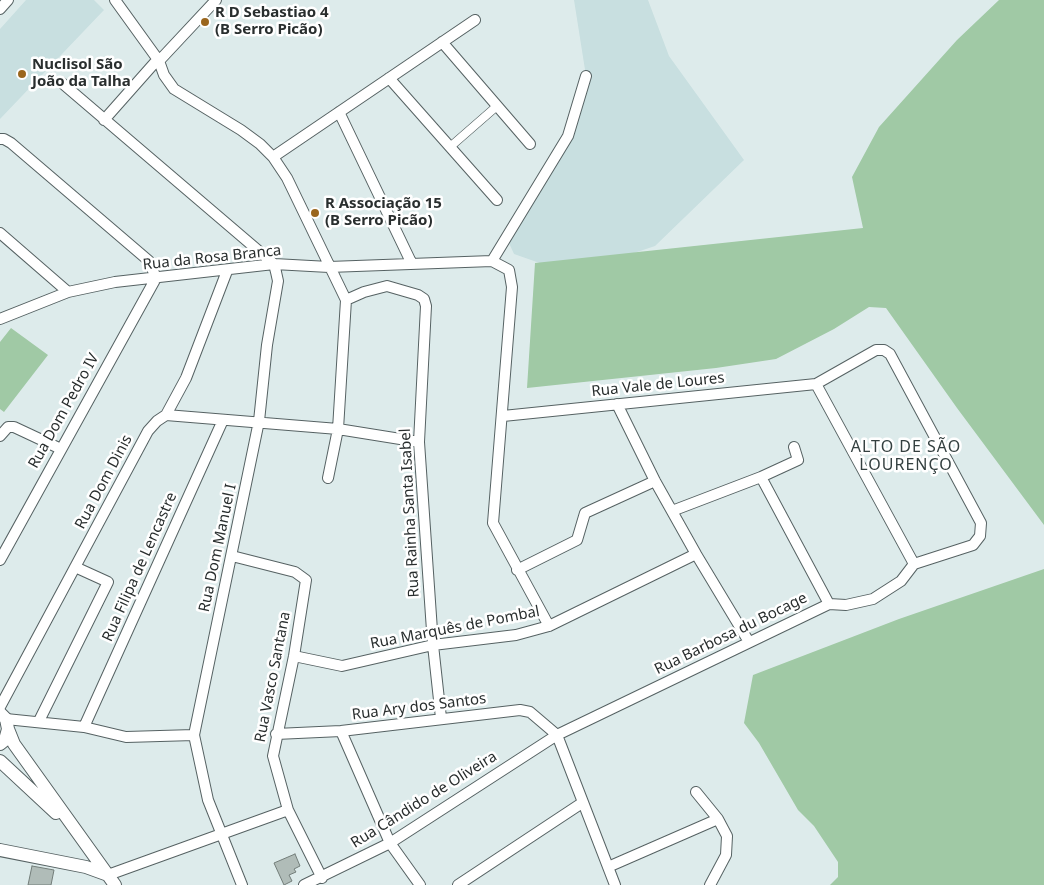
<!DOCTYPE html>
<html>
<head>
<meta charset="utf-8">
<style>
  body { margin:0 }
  canvas { display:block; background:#ddebeb }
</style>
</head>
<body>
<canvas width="1044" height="885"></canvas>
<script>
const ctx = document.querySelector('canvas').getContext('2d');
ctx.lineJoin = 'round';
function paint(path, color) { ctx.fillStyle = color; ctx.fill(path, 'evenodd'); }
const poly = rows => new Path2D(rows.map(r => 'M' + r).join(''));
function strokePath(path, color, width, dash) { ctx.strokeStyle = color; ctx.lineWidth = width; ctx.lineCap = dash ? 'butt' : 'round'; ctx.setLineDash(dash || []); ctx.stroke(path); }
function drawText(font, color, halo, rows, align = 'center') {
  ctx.font = font + ' "Noto Sans",sans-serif'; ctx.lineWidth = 5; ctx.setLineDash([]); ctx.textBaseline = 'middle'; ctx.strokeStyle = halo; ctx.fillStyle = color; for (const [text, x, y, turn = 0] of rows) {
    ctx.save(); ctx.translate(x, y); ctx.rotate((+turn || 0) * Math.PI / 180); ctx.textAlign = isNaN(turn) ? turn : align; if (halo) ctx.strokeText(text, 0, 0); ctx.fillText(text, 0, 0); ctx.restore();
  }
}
paint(poly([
  [26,0,94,0,104,10,0,119,0,29],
  [574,0,648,0,669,56,744,160,655,246,571,274,514,254,509,243,568,136,586,76]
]), '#c8dfe0');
paint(poly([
  [999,0,1044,0,1044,525,957,408,886,308,869,307,834,329,776,359,716,368,527,388,535,263,863,228,852,177,879,127,957,40],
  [11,328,48,355,4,412,0,409,0,342],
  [1044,569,1044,885,830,885,838,877,838,862,814,826,798,810,759,743,744,723,753,675,899,619]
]), '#a0c9a5');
const building = poly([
  [295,854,300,866,294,869,296,872,289,875,292,881,284,885,274,863,295,854],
  [32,866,54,870,51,885,28,885,32,866]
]);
paint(building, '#b0bcb8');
strokePath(building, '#737e7a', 1);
const pedestrian = poly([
  [450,147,497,106]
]);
const minor = poly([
  [115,0,159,61,164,75,174,89,241,130,260,144,273,157,287,178,346,300,338,429,328,478],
  [0,9,8,0],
  [442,42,530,144],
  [159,61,216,0],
  [389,78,497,200],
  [62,83,274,264,276,272,278,281,267,345,259,421,194,735,208,800,242,885],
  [339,112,411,262],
  [104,120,158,59],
  [0,139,4,139,11,143,149,261,156,278,0,560],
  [273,157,475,20],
  [0,233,68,292],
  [492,261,509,270,512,287,493,523,549,626],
  [492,261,568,136,586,76],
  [346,300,364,292,387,286,418,295,424,299,426,306,419,442,433,645,441,718],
  [0,319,68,292,115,282,274,264,329,267,492,261],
  [816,384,914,564],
  [617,404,655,481,696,554,749,642],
  [166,415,338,429,419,442],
  [503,416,816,384,876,350,884,350,890,354,981,523,980,536,973,545,914,564],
  [0,436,8,427,14,427,61,449],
  [761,477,829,604],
  [672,511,761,477,798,460,794,447],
  [232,556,295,572,306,580,294,656,273,756,288,810,322,878],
  [517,570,577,540,585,513,655,481],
  [294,656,342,666,433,645,516,635,549,626,696,554],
  [0,707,148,431,157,421,166,415,186,378,227,271],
  [6,719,84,727,126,737,194,735],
  [39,721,108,582,75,567],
  [84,727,223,420],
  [341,731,390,843,420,885],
  [276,734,341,731,520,710,530,712,557,735,615,885],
  [696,792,718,819,727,836,726,855,710,885],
  [608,867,718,819],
  [108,875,288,810],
  [304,885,390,843,557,735,829,604,846,605,873,599,901,581,914,564],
  [458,885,582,803]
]);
const tertiary = poly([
  [0,713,6,719,8,729,5,740,0,744],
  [8,729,14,744,115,885],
  [0,761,56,813],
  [0,850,86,867,108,875]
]);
strokePath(pedestrian, '#566263', 9);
strokePath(minor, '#566263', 12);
strokePath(tertiary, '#566263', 14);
strokePath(pedestrian, '#fff', 8);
strokePath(minor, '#fff', 10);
strokePath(tertiary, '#fff', 12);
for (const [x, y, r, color] of [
  [205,22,5,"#9a661d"],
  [22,74,5,"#9a661d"],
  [315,213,5,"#9a661d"]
]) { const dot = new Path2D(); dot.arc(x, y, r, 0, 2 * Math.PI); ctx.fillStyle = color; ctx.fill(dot); strokePath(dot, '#fff', 2); }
drawText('bold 15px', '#292e2e', '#fff', [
  ["R D Sebastiao 4",215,13],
  ["(B Serro Picão)",215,30],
  ["Nuclisol São",32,65],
  ["João da Talha",32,82],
  ["R Associação 15",325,204],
  ["(B Serro Picão)",325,221]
], 'left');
drawText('15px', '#292e2e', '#fff', [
  ["Rua da Rosa Branca",212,258,-6],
  ["Rua Vale de Loures",658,385,-6],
  ["Rua Dom Pedro IV",64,411,-61],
  ["Rua Dom Dinis",104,482,-62],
  ["Rua Rainha Santa Isabel",410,513,-93],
  ["Rua Dom Manuel I",218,548,-78],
  ["Rua Filipa de Lencastre",140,567,-66],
  ["Rua Marquês de Pombal",455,628,-11],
  ["Rua Barbosa du Bocage",731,634,-26],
  ["Rua Vasco Santana",273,677,-79],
  ["Rua Ary dos Santos",419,707,-7],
  ["Rua Cândido de Oliveira",424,800,-32]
]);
ctx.letterSpacing = '1px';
drawText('16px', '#344040', '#fff', [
  ["ALTO DE SÃO",906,447],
  ["LOURENÇO",906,465]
]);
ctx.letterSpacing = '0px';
</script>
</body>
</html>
